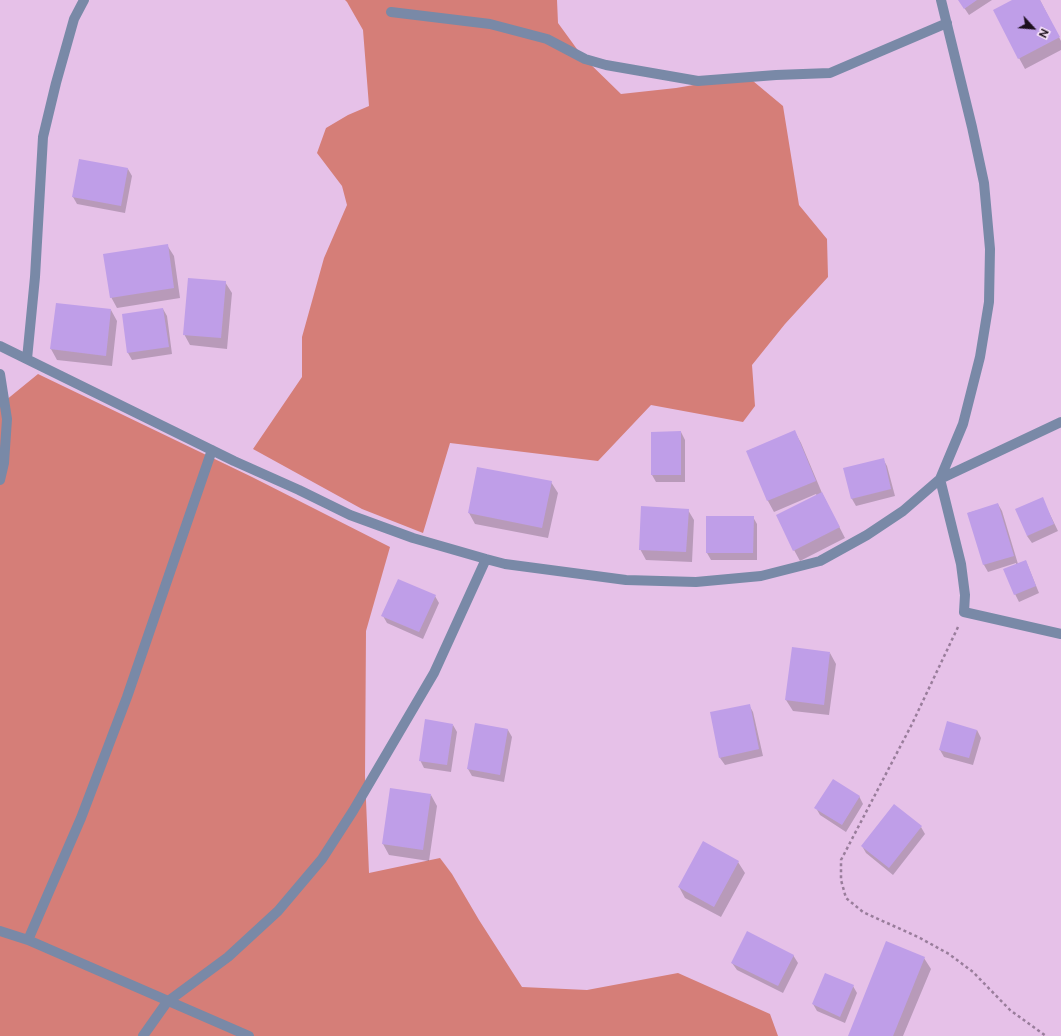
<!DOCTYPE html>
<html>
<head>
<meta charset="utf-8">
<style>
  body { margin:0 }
  #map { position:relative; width:1061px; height:1036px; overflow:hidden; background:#e6c1e8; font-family:"Public Sans",sans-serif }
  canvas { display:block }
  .north { position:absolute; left:1013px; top:8px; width:40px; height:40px; -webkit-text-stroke:3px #fce8fd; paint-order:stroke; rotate:116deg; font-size:11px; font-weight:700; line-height:16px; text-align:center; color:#1c0f1d }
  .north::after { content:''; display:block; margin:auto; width:14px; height:18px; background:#1c0f1d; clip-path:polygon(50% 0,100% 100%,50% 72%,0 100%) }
</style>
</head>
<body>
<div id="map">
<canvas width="1061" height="1036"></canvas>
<div class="north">N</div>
</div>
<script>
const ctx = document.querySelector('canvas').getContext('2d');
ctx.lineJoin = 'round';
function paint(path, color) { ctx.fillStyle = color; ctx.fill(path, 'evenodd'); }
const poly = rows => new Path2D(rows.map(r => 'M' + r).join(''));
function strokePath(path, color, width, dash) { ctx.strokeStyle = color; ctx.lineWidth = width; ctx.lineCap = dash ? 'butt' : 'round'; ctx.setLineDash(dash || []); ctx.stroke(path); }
paint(poly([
  [345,0,557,0,558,23,582,56,621,94,676,88,747,76,783,106,799,205,827,239,828,277,785,324,752,365,755,406,743,422,651,405,598,461,450,443,423,533,362,509,253,449,302,377,302,337,324,258,347,205,342,186,317,153,326,128,348,115,369,106,363,30,347,2],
  [38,374,252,477,390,547,366,631,365,776,369,873,440,858,452,874,479,920,522,987,587,990,678,973,770,1014,778,1036,0,1036,0,405]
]), '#d57e78');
paint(poly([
  [959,0,992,0,969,15],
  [1014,0,1040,0,1061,41,1061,50,1025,69,1019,58],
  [128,169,132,176,125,213,77,204,73,197],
  [167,245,174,256,180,298,117,308,111,297],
  [225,282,232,293,227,349,190,345,184,334],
  [163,309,167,316,172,354,132,360,128,353,123,315],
  [111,310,117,321,112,366,57,360,51,349],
  [681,432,685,440,685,482,656,482,652,475],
  [795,432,801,443,822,493,845,538,800,561,794,550,817,496,816,494,774,512,768,501,747,451],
  [883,459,887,466,895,496,856,506,852,499,845,469],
  [551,482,558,493,548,538,475,524,469,513],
  [1042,498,1058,531,1032,543,1027,536],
  [998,504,1002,511,1018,564,1026,561,1039,593,1019,602,1015,594,1016,563,988,572,984,565,968,513],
  [688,510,694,520,692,562,646,560,640,549],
  [753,517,757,524,757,560,711,560,707,553],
  [435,596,439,603,423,639,387,623,383,616],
  [830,653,836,664,829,715,793,711,786,700],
  [749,705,753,712,763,756,725,765,720,758],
  [453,725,457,732,451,772,424,768,420,760],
  [476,725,508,730,512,737,504,782,472,776,468,769],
  [977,730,981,738,973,765,944,757,940,750],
  [431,795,437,806,429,861,389,855,383,844],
  [859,796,863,804,846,832,820,815,816,808],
  [921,827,925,834,893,875,866,853,862,846],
  [738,862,745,873,721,917,685,898,679,887],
  [793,955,798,963,783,993,737,970,732,963],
  [924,958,931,969,903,1036,849,1036],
  [853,986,857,993,845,1023,817,1011,813,1004]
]), '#0003');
paint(poly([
  [958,0,977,0,964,9],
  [1012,0,1040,0,1060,37,1018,59,993,10],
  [79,159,128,168,121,206,72,197],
  [168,244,174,288,110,298,103,254],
  [188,278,226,281,221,338,183,335],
  [56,303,111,309,106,356,50,349],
  [163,308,169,347,127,353,122,314],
  [795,430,816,481,767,501,746,451],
  [681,431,681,475,651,475,651,432],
  [884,458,891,489,851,499,843,468],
  [477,467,552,481,542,528,468,513],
  [822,492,840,527,793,551,776,515],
  [1043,497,1054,524,1027,536,1015,509],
  [998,503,1014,556,983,565,967,513],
  [641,506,689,509,686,552,639,550],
  [706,516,754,516,753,553,706,553],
  [1026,560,1036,586,1014,595,1003,569],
  [398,579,436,595,419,632,381,616],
  [792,647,830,652,824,705,785,700],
  [750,704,759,749,719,758,710,712],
  [425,719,453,724,447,765,419,761],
  [947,721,977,730,969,758,939,750],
  [475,723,508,729,500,775,467,769],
  [833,779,860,796,842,825,814,808],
  [390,788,431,794,423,850,382,844],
  [894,804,922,826,889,868,861,846],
  [703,841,739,861,714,907,678,887],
  [747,931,794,955,778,986,731,963],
  [886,941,925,957,893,1036,848,1036],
  [825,973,854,985,840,1017,812,1004]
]), '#bf9ee8');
strokePath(poly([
  [958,627,912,724,841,860,841,880,846,898,863,912,920,938,949,954,973,972,1010,1010,1046,1036]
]), '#997d9b', 2.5, [3, 3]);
strokePath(poly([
  [391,12,490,24,547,39,585,59,606,65,698,81,776,75,830,73,947,23],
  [0,346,234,461,299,490,350,515,413,538,486,559,505,564,626,580,696,582,761,576,820,561,867,535,903,511,940,479,963,424,980,357,989,302,990,249,984,183,972,127,941,0],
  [27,359,35,277,43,137,56,83,74,19,84,0],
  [0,374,7,419,4,463,0,480],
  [1061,422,940,479,961,564,965,595,964,612,1061,634],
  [0,931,28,940,249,1036],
  [28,940,81,818,127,697,212,450],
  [143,1036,167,1002,228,957,278,911,322,859,353,811,434,673,486,559]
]), '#7989a7', 10);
</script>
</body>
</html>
